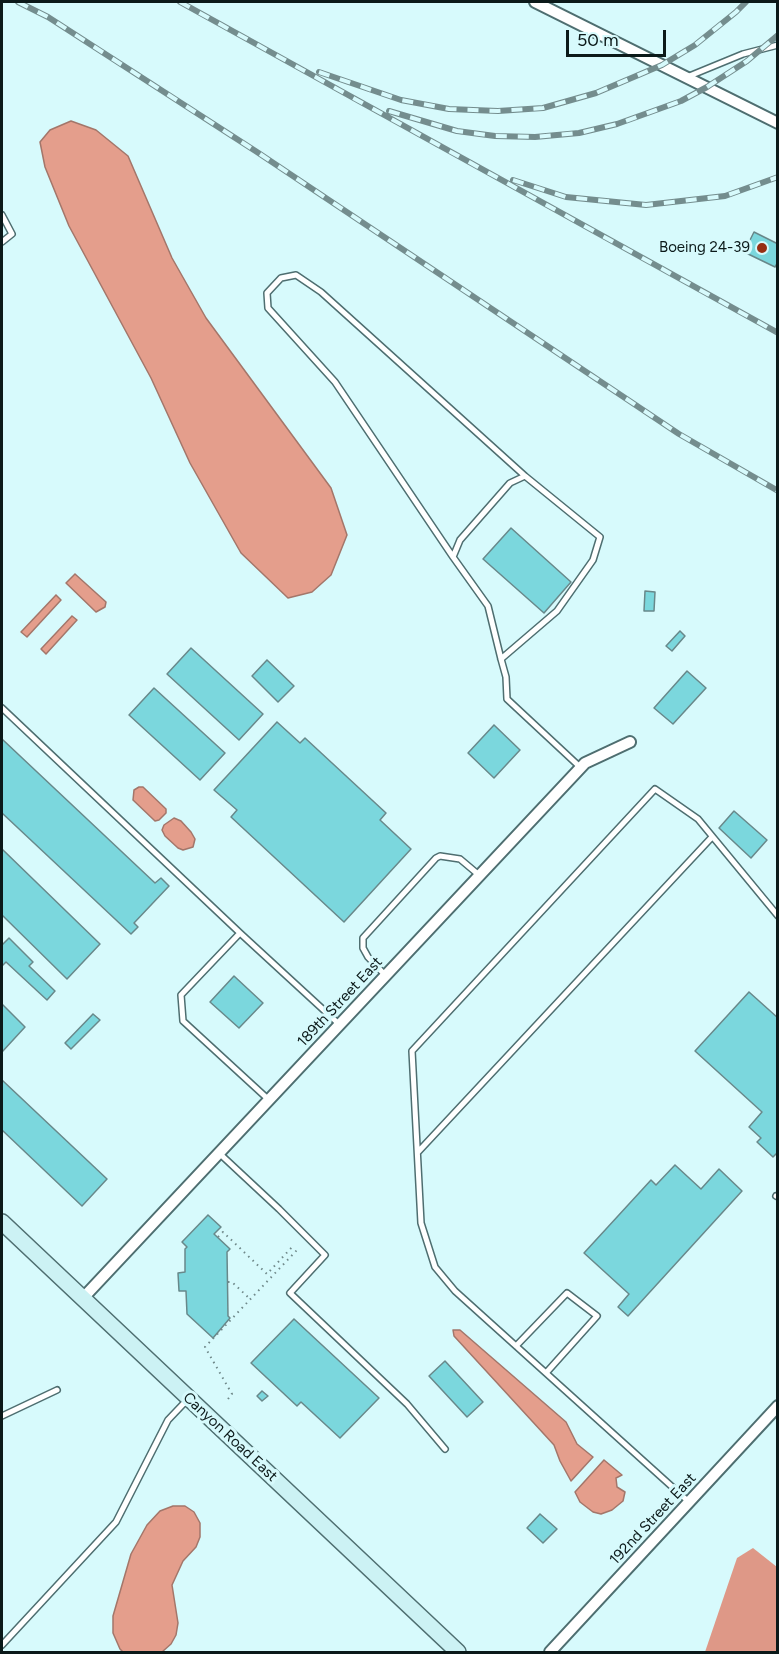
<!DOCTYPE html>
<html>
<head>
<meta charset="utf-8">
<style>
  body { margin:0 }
  #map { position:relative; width:779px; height:1654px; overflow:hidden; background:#d7fafc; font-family:Figtree,sans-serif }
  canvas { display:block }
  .frame { position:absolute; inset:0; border:3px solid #0b1919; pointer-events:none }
  .scale { position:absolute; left:566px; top:30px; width:100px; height:27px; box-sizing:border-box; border:3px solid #0b1919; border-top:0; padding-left:8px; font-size:18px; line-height:21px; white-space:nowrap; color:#0b1919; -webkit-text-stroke:4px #d7fafc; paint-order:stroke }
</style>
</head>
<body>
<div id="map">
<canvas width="779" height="1654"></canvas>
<div class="frame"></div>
<div class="scale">50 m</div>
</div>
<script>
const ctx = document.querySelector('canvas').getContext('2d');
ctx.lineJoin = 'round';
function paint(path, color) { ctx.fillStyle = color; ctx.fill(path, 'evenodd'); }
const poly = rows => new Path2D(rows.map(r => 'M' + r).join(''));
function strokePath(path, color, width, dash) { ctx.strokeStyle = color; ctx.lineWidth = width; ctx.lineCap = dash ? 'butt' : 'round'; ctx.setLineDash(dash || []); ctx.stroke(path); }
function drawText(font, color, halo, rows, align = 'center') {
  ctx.font = font + ' Figtree,sans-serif'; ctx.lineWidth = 6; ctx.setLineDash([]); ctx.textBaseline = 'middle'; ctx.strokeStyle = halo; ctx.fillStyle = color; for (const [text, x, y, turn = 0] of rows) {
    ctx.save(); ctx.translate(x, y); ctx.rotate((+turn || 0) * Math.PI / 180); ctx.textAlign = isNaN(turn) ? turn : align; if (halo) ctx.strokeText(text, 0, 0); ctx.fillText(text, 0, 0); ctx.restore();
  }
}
paint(poly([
  [753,1548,777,1567,777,1652,705,1652,737,1558]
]), '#de9887');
const water = poly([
  [71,121,96,130,128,156,172,258,206,318,331,488,347,535,331,575,312,592,288,598,241,553,190,463,151,378,69,226,45,167,40,142,50,130,71,121],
  [75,574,106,602,105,607,96,612,66,583,75,574],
  [56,595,61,600,27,637,21,632,56,595],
  [72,616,77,620,46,654,41,649,72,616],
  [139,787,143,787,166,809,166,813,159,820,155,821,133,800,134,790,139,787],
  [174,818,181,821,191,832,195,839,193,847,183,850,178,848,165,836,162,830,164,825,174,818],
  [453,1330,460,1330,566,1422,577,1444,593,1457,571,1481,560,1461,554,1445,454,1336,453,1330],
  [604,1460,622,1475,616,1478,617,1487,625,1492,623,1501,612,1510,601,1514,593,1512,580,1502,575,1492,604,1460],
  [173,1506,185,1506,194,1512,200,1523,200,1537,196,1547,183,1561,172,1585,178,1623,176,1635,171,1644,162,1652,123,1652,120,1649,113,1633,113,1616,131,1554,147,1525,160,1511,173,1506]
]);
paint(water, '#e49e8c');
strokePath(water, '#a3766a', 1.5);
const building = poly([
  [754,232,778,244,778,262,775,267,744,252,754,232],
  [511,528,571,582,544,613,483,559,511,528],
  [645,591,655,592,654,611,644,611,645,591],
  [680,631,685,636,672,651,666,646,680,631],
  [191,648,263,714,239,740,167,674,191,648],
  [267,660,294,686,278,702,252,676,267,660],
  [687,671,706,688,673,724,654,708,687,671],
  [154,688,225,753,200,780,129,715,154,688],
  [277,722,300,743,305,738,386,813,380,820,411,849,344,922,231,817,237,810,214,790,277,722],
  [494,725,520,750,494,778,468,753,494,725],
  [2,739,155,883,161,878,169,886,134,923,138,927,131,934,2,813,2,739],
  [734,811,767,840,751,858,719,828,734,811],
  [2,849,100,944,67,979,2,915,2,849],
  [9,938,33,962,29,966,55,991,47,1000,6,962,2,966,2,945,9,938],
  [234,976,263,1003,239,1028,210,1002,234,976],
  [749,992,778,1018,778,1152,773,1157,757,1142,761,1138,749,1127,762,1112,695,1051,749,992],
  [2,1004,25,1027,2,1052,2,1004],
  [93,1014,100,1020,71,1049,65,1043,93,1014],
  [2,1080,107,1179,82,1206,2,1130,2,1080],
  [675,1165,701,1189,719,1169,742,1191,628,1316,618,1307,629,1294,584,1253,651,1180,656,1185,675,1165],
  [208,1215,221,1227,214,1234,230,1249,227,1252,228,1316,230,1318,213,1338,187,1314,186,1291,179,1291,178,1273,185,1272,185,1249,187,1247,182,1242,208,1215],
  [294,1319,379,1398,340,1438,301,1402,297,1406,251,1363,294,1319],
  [445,1361,483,1402,467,1417,429,1376,445,1361],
  [262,1391,268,1396,262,1401,257,1396,262,1391],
  [540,1514,557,1529,543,1543,527,1528,540,1514]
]);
paint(building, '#7bd7dd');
strokePath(building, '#68888a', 1.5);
const lane = poly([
  [687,77,743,54,778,45],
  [2,215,12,234,2,242],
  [453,557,335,382,268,308,267,293,281,278,296,275,321,292,525,476],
  [501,659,557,611,593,560,600,537,525,476,510,483,460,540,453,557,488,606,501,659,506,677,507,699,580,767],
  [2,708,240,933],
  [386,976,368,957,363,948,363,938,436,858,440,856,460,859,479,875],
  [269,1100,183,1021,181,995,240,933,340,1025],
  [418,1152,712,837],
  [219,1153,279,1209,325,1255,290,1293,407,1404,445,1449],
  [776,1196,778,1197],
  [516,1346,567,1293,597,1316,546,1373],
  [2,1416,57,1390],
  [689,1502,455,1291,435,1267,421,1223,412,1051,655,789,698,819,778,916],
  [2,1645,116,1522,168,1420,188,1399]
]);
const street = poly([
  [535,2,778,123],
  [83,1298,585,763,630,742],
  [550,1652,778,1406]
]);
const secondary = poly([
  [2,1222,458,1652]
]);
strokePath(lane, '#4e6e70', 8);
strokePath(street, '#4e6e70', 14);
strokePath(secondary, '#4e6e70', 18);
strokePath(poly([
  [218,1237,223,1232,267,1274,293,1246],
  [228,1282,232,1282,250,1299],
  [228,1399,232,1394,205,1347,297,1250]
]), '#6f8889', 2, [1.5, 4.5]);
strokePath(lane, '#fff', 5);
strokePath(street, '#fff', 10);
strokePath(secondary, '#ccf2f4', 15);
const rail = poly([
  [18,2,48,17,257,152,679,434,778,491],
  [180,2,778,333],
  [319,72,401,100,449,109,498,111,543,108,596,93,662,65,695,45,736,12,746,2],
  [389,111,457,131,495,136,535,137,579,133,617,124,681,101,707,87,747,61,778,35],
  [513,180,566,197,646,205,725,196,778,177]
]);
strokePath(rail, '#748d8e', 6);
strokePath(rail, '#d7fafc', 4, [11]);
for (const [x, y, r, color] of [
  [762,248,6,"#962e14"]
]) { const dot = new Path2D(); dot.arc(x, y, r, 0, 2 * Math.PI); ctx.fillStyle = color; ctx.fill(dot); strokePath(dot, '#d7fafc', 2); }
drawText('15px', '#0b1919', '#d7fafc', [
  ["Boeing 24-39",750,248]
], 'right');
drawText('15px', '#0b1919', '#d7fafc', [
  ["189th Street East",340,1002,-47],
  ["Canyon Road East",230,1437,43],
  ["192nd Street East",653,1519,-47]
]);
</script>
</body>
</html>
